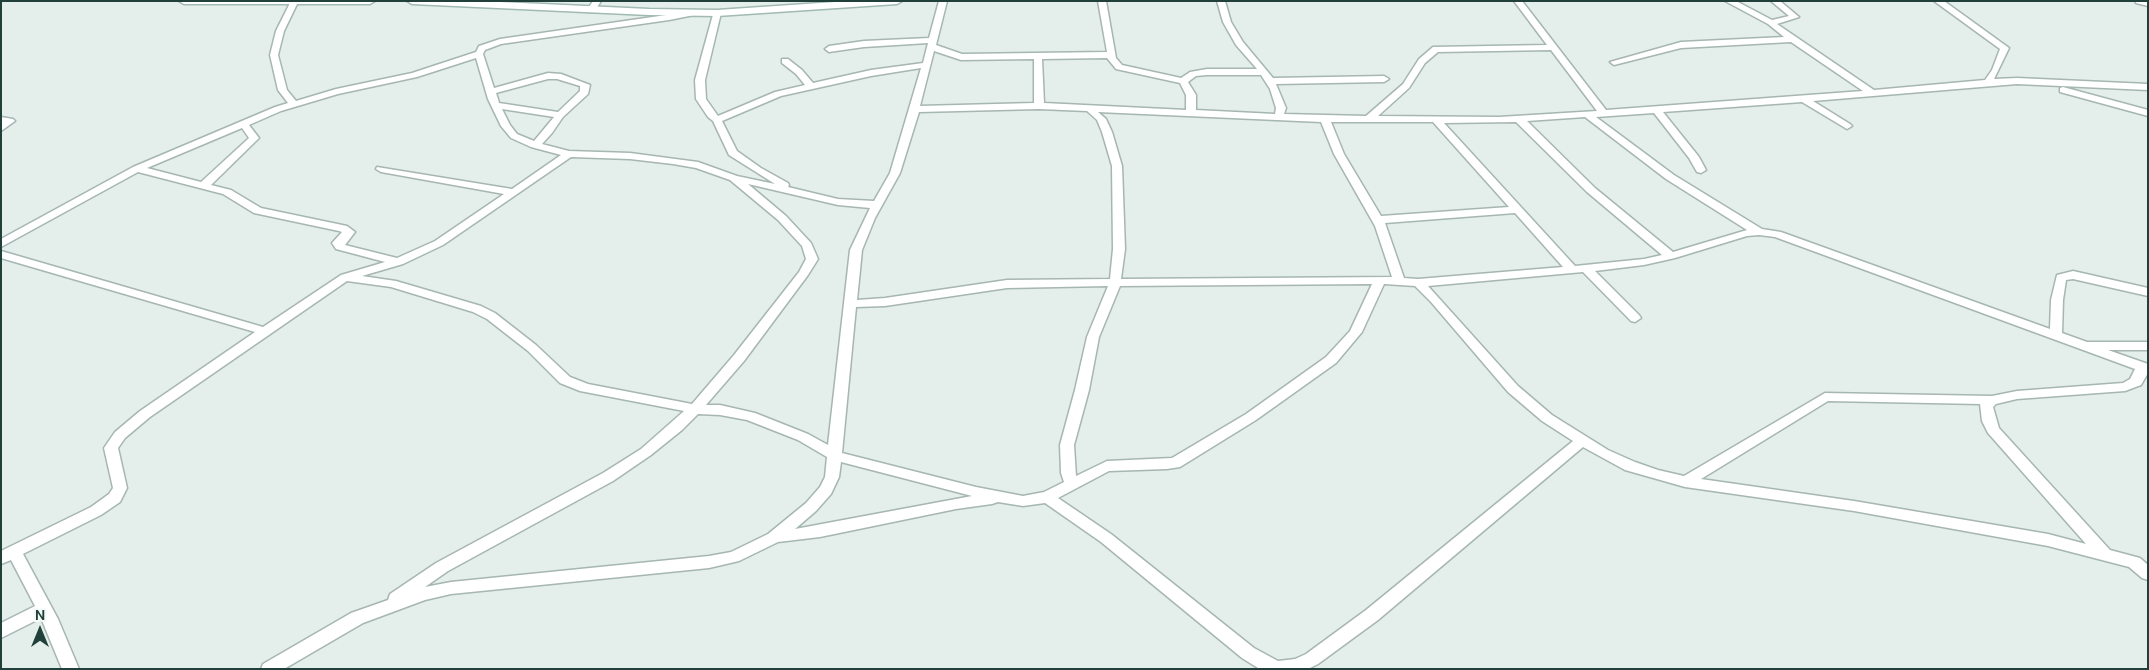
<!DOCTYPE html>
<html>
<head>
<meta charset="utf-8">
<style>
  body { margin:0 }
  #map { position:relative; width:2149px; height:670px; overflow:hidden; background:#e4eeea; font-family:"DM Sans",sans-serif }
  canvas { display:block }
  .frame { position:absolute; inset:0; border:2px solid #22403a; pointer-events:none }
  .north { position:absolute; left:15px; top:605px; width:50px; height:50px; -webkit-text-stroke:4px #f4faf7; paint-order:stroke; rotate:0deg; font-size:14px; font-weight:700; line-height:20px; text-align:center; color:#22403a }
  .north::after { content:''; display:block; margin:auto; width:18px; height:22px; background:#22403a; clip-path:polygon(50% 0,100% 100%,50% 72%,0 100%) }
</style>
</head>
<body>
<div id="map">
<canvas width="2149" height="670"></canvas>
<div class="frame"></div>
<div class="north">N</div>
</div>
<script>
const ctx = document.querySelector('canvas').getContext('2d');
ctx.lineJoin = 'round';
const poly = rows => new Path2D(rows.map(r => 'M' + r).join(''));
function strokePath(path, color, width, dash) { ctx.strokeStyle = color; ctx.lineWidth = width; ctx.lineCap = dash ? 'butt' : 'round'; ctx.setLineDash(dash || []); ctx.stroke(path); }
function paint(path, color) { ctx.fillStyle = color; ctx.fill(path, 'evenodd'); }
const street = poly([
  [291,1,298,2,284,31,278,55,287,90,296,101,336,89,412,73,476,52,479,46,500,39,694,11,694,15,669,20,501,44,485,50,483,54,494,88,548,73,561,74,590,85,588,94,563,117,552,133,542,144,569,151,630,153,698,162,737,176,775,184,729,155,713,121,708,117,696,99,695,80,714,11,721,13,705,80,706,99,718,116,775,92,805,85,796,74,782,63,782,59,788,59,802,70,813,83,871,70,923,63,928,43,864,47,829,52,825,49,829,46,864,41,929,38,939,1,947,1,936,45,962,54,1107,52,1098,1,1106,1,1116,58,1122,65,1181,78,1190,72,1207,69,1257,69,1236,45,1223,22,1217,1,1225,1,1231,22,1243,42,1273,78,1384,76,1389,79,1384,82,1276,84,1286,108,1284,114,1366,116,1403,84,1419,59,1433,47,1547,45,1514,1,1522,1,1606,110,1863,91,1791,42,1681,48,1614,65,1610,62,1681,42,1784,37,1768,24,1725,1,1736,1,1772,20,1789,16,1771,1,1780,1,1799,17,1777,24,1874,90,1985,80,1992,70,2000,49,1934,1,1944,1,2009,48,1994,79,2017,78,2148,84,2148,90,2017,84,1813,101,1850,124,1852,126,1847,129,1802,102,1663,112,1699,157,1706,170,1701,173,1697,172,1689,158,1654,113,1596,117,1674,175,1762,229,1781,232,2050,329,2051,300,2057,275,2073,271,2148,288,2148,296,2073,279,2066,280,2063,300,2062,333,2087,342,2148,342,2148,350,2108,350,2148,364,2148,373,2141,385,2125,391,2017,399,1996,404,1993,407,1999,428,2110,550,2140,558,2148,565,2148,580,2142,578,2129,567,2048,546,1854,511,1685,487,1625,470,1583,447,1378,620,1318,664,1308,669,1258,668,1242,658,1101,542,1045,503,1023,506,998,502,992,504,956,509,820,537,778,542,739,561,709,568,451,594,425,600,363,623,284,669,261,669,263,664,351,613,388,600,390,594,436,563,603,473,641,449,684,411,580,391,560,383,528,351,487,319,473,312,391,287,347,281,150,417,125,438,118,448,127,488,120,502,101,515,23,554,58,619,79,669,62,669,41,618,1,638,1,623,35,606,11,560,1,564,1,551,91,507,109,494,113,488,104,448,115,432,140,411,255,332,1,258,1,251,263,327,341,275,385,262,336,249,332,243,342,232,339,231,254,213,223,194,138,172,1,247,1,239,133,167,275,107,288,103,278,90,270,55,276,31,291,1],
  [1551,50,1597,111,1499,117,1378,116,1409,88,1425,63,1438,52,1551,50],
  [934,51,961,60,1034,59,1034,103,920,106,934,51],
  [476,58,488,99,501,126,511,138,531,147,561,155,512,189,377,167,376,169,381,172,504,194,435,241,397,258,345,245,355,232,347,226,261,208,231,190,211,185,259,138,249,125,281,111,338,94,417,77,476,58],
  [1107,58,1116,69,1180,83,1186,95,1186,110,1044,103,1042,59,1107,58],
  [921,68,890,173,874,201,838,199,788,187,789,185,788,183,761,168,737,151,722,121,781,96,871,76,921,68],
  [1207,75,1261,75,1270,89,1276,108,1275,114,1196,110,1196,95,1188,82,1196,76,1207,75],
  [548,79,557,79,580,86,580,91,558,112,499,103,498,99,496,93,548,79],
  [502,109,554,117,534,141,517,134,510,125,502,109],
  [1039,109,1087,111,1097,120,1102,132,1112,166,1113,249,1110,279,1007,280,885,298,857,300,862,250,875,218,900,173,919,112,1039,109],
  [1098,112,1321,122,1334,154,1375,226,1392,277,1121,279,1125,249,1122,166,1112,132,1106,119,1098,112],
  [1585,117,1666,179,1747,230,1673,252,1595,188,1527,121,1585,117],
  [1331,122,1433,122,1509,207,1381,216,1344,154,1331,122],
  [1516,122,1587,192,1662,255,1644,259,1575,266,1444,123,1516,122],
  [242,128,249,138,201,182,147,168,242,128],
  [571,157,630,159,673,164,696,168,730,180,778,220,802,246,806,259,799,272,734,355,692,404,588,384,570,377,536,345,495,313,481,306,396,281,362,276,403,264,443,245,571,157],
  [748,184,838,205,870,208,850,250,828,445,808,434,755,413,720,405,706,405,744,361,808,275,818,259,811,243,786,216,748,184],
  [1515,213,1563,267,1418,279,1404,278,1385,223,1515,213],
  [1759,235,1775,237,2135,369,2130,379,2123,383,2017,391,1992,396,1825,393,1684,476,1658,470,1635,462,1608,450,1552,415,1518,386,1428,286,1583,272,1631,321,1635,322,1641,318,1639,315,1595,271,1644,265,1675,258,1747,236,1759,235],
  [1372,284,1350,331,1326,357,1246,414,1172,458,1107,461,1076,476,1074,445,1089,390,1099,337,1120,286,1372,284],
  [1384,284,1415,286,1431,302,1508,392,1542,421,1573,441,1366,610,1306,654,1295,659,1278,661,1254,648,1111,534,1058,498,1109,471,1167,469,1180,467,1256,420,1336,363,1362,332,1384,284],
  [1108,286,1087,337,1075,390,1060,445,1061,473,1064,482,1044,492,1023,496,976,487,842,453,856,307,885,306,1007,288,1108,286],
  [1828,401,1980,404,1982,421,1988,433,2086,544,2048,534,1854,501,1701,479,1828,401],
  [698,414,720,415,747,420,798,440,827,457,825,477,820,487,806,503,768,534,731,552,709,556,451,582,425,587,448,571,613,481,651,455,682,430,698,414],
  [841,462,972,496,795,529,816,511,831,494,839,477,841,462],
  [593,1,601,1,594,12,588,12,587,10,593,1],
  [2135,1,2148,1,2148,6,2136,3,2135,1],
  [2063,87,2148,110,2148,116,2060,92,2060,88,2063,87],
  [1,117,13,119,15,121,1,131,1,117]
]);
const secondary = poly([
  [179,1,375,1,370,4,184,4,179,1],
  [407,1,479,1,649,9,717,10,850,1,902,1,897,4,717,16,649,15,412,4,407,1]
]);
strokePath(street, '#a6b6b2', 3);
strokePath(secondary, '#a1bab3', 3);
paint(street, '#fff');
paint(secondary, '#fff');
</script>
</body>
</html>
